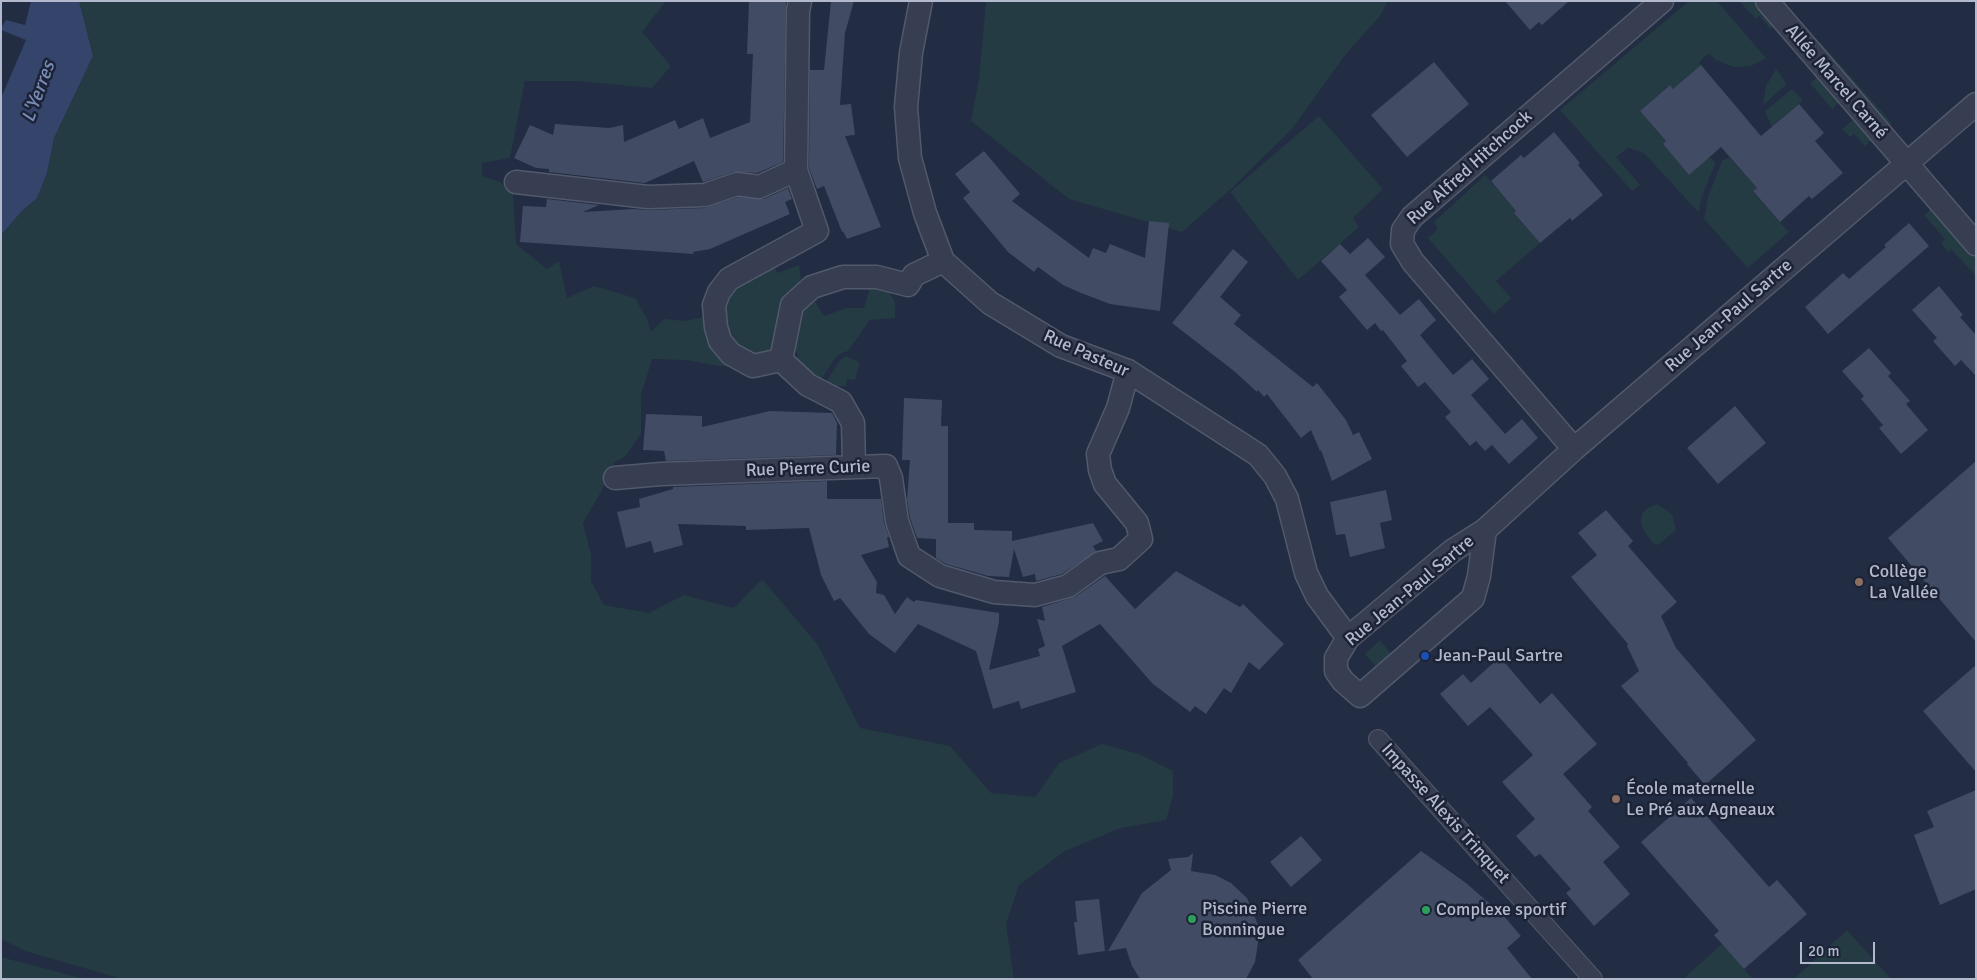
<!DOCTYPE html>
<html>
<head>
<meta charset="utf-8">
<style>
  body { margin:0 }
  #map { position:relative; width:1977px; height:980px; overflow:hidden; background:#222c42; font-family:Signika,sans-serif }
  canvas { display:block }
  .frame { position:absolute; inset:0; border:2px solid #b3b9cc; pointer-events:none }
  .scale { position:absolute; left:1800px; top:942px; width:75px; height:22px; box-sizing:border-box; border:2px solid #b3b9cc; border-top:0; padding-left:6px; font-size:15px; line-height:18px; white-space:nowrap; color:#b3b9cc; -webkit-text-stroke:4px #1c2336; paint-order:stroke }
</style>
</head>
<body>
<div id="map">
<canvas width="1977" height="980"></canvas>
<div class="frame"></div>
<div class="scale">20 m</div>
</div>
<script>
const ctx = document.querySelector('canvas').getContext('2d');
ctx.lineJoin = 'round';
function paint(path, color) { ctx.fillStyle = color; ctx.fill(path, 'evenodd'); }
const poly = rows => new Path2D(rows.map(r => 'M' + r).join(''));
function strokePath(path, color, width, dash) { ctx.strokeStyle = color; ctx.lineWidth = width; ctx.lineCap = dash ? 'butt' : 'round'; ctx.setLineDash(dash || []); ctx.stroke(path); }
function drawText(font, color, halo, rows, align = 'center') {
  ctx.font = font + ' Signika,sans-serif'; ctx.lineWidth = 5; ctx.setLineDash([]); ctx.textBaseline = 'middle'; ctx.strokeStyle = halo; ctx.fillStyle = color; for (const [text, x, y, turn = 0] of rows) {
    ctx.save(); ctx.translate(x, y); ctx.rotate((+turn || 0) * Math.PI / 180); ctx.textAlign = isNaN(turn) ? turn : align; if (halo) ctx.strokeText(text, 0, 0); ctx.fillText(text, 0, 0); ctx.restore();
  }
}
paint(poly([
  [79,1,666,1,642,32,671,66,652,88,576,81,525,81,510,158,482,163,482,176,500,182,513,193,516,244,547,269,559,261,567,298,594,286,635,298,647,319,651,332,664,319,684,321,704,317,733,367,720,366,686,360,652,359,641,395,641,433,626,456,614,463,601,492,583,523,591,555,591,581,604,605,649,613,684,595,734,608,762,579,818,645,860,728,950,746,991,793,1035,797,1059,763,1102,744,1139,754,1173,771,1173,796,1166,820,1121,828,1065,851,1019,885,1006,924,1014,979,122,979,25,951,1,939,1,235,22,211,37,198,47,173,54,138,93,56],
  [986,1,1388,1,1380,16,1346,54,1292,129,1231,189,1182,232,1069,199,971,121,979,79],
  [1689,1,1717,1,1766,58,1751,66,1734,67,1716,60,1709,53,1699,62,1701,65,1673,89,1669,85,1640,111,1666,141,1663,144,1689,175,1708,156,1716,162,1701,199,1699,213,1644,153,1628,148,1616,157,1640,185,1632,191,1560,110],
  [1739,1,1755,1,1775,24,1770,29,1760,16,1756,19],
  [1820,42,1892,123,1886,128,1815,46],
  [1776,69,1787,84,1763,105,1766,86],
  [1820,75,1841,100,1832,109,1810,83],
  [1792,89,1803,100,1772,127,1765,111],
  [1319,116,1383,189,1353,218,1359,227,1298,280,1230,192],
  [1856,117,1874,138,1865,146,1854,134,1850,137,1842,129],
  [1729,157,1757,188,1753,192,1789,232,1748,268,1704,219,1708,197,1722,161],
  [1485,175,1516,211,1514,213,1540,243,1496,281,1511,298,1494,314,1428,238,1438,229,1434,222],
  [1933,207,1976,256,1976,276,1951,249,1948,252,1941,243,1945,239,1924,215],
  [773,261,777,273,799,265,801,277,800,282,774,348,762,356,740,352,720,323,728,288],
  [871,283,886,289,890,294,895,301,895,318,870,320,848,351,841,353,833,361,819,383,799,363,793,337,793,330,806,302,812,297,824,316,847,308,864,308],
  [846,356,860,363,855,380,847,379,846,386,837,386,836,392,824,386,839,361],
  [1657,504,1672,514,1676,530,1658,545,1654,544,1643,530,1641,521,1642,514,1648,508],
  [1380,640,1392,655,1377,668,1365,654],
  [1847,930,1891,979,1794,979],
  [1722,944,1753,979,1683,979],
  [1,957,84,979,1,979]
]), '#243b43');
paint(poly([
  [31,1,79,1,93,56,54,138,47,173,37,198,22,211,1,235,1,98,26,40,1,30,1,28,6,20,25,25]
]), '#34446a');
paint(poly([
  [749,1,786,1,783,162,757,173,733,172,703,182,694,161,645,183,549,172,549,169,536,168,514,158,530,125,553,135,555,124,609,128,623,125,624,142,675,120,679,129,703,118,710,138,750,122,753,54,747,54],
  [831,1,854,1,845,33,840,105,851,104,855,135,845,136,881,227,847,239,843,231,842,232,824,186,817,189,809,168,810,70,824,70],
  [1505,1,1569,1,1542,25,1539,22,1530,30],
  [1434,62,1469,104,1407,157,1371,115],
  [1701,65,1761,136,1799,104,1824,133,1815,141,1843,173,1812,199,1809,196,1780,222,1753,191,1757,188,1721,147,1689,175,1663,144,1666,141,1640,111,1670,85,1673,89],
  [1554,132,1580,163,1578,165,1603,195,1572,221,1570,218,1540,243,1514,213,1516,211,1491,181,1521,155,1524,158],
  [984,151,1020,194,1012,201,1089,258,1093,248,1106,253,1110,244,1145,258,1149,221,1169,223,1160,311,1110,304,1081,293,1063,285,1038,267,1034,272,1008,252,963,198,970,192,955,174],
  [788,188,792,199,785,202,790,214,710,249,693,252,694,254,520,242,523,206,546,207,547,199,599,205,583,212,633,209,648,210,705,208,738,197,764,199],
  [1909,223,1929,246,1828,334,1805,307,1843,273,1849,279,1886,247,1884,245],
  [1368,238,1385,257,1365,275,1400,315,1419,299,1436,320,1420,335,1453,375,1472,359,1489,379,1471,395,1505,434,1522,419,1538,438,1509,464,1492,445,1485,451,1476,441,1470,446,1445,417,1451,412,1425,382,1418,387,1401,366,1407,361,1383,330,1381,331,1375,323,1367,330,1339,297,1347,290,1321,261,1340,244,1350,254],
  [1233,249,1248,262,1220,297,1241,315,1234,324,1313,387,1317,383,1346,420,1353,435,1359,432,1372,459,1332,481,1321,450,1320,451,1311,430,1301,438,1267,394,1264,397,1258,390,1257,392,1234,371,1172,323],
  [1939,286,1963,315,1960,317,1976,335,1976,376,1961,360,1955,366,1933,341,1937,338,1912,310],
  [1869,348,1891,373,1888,376,1910,401,1906,404,1928,430,1901,454,1879,428,1883,425,1861,399,1864,396,1842,371],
  [904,398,942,400,941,426,948,426,948,523,974,523,974,530,1012,531,1012,541,1093,523,1103,541,1093,546,1096,551,1062,574,1036,581,1035,574,1023,577,1014,549,1009,577,988,576,946,564,936,558,936,539,917,538,910,518,907,499,910,460,902,460],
  [1735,406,1766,443,1718,484,1687,448],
  [770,411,832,413,837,423,836,455,666,461,664,451,643,450,646,414,702,416,702,427],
  [1976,461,1976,642,1888,538],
  [827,481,827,499,881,499,884,523,889,537,887,537,889,547,861,555,877,582,876,593,884,595,895,614,907,597,914,602,916,600,999,613,999,622,989,670,1040,656,1038,649,1045,646,1037,619,1045,621,1042,607,1075,597,1105,576,1135,609,1176,571,1240,607,1243,604,1284,644,1259,670,1249,662,1231,693,1224,688,1206,714,1195,706,1190,712,1153,684,1100,624,1062,646,1076,692,1021,709,1019,701,993,709,976,651,918,624,895,653,869,634,840,598,834,601,821,575,809,528,746,530,746,526,678,524,683,545,654,553,651,541,626,548,617,512,640,507,639,499,673,489,673,487],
  [1386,490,1392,520,1380,523,1385,548,1350,557,1345,534,1336,535,1330,502],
  [1606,510,1633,541,1628,546,1677,602,1661,616,1676,648,1756,740,1705,785,1687,764,1688,763,1621,686,1639,671,1627,646,1628,644,1571,577,1597,555,1578,533],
  [1500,657,1540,704,1552,693,1597,744,1563,774,1592,807,1588,811,1620,847,1603,862,1630,894,1594,926,1566,893,1571,889,1540,854,1535,857,1516,836,1535,819,1502,782,1533,755,1490,707,1468,726,1440,694,1463,674,1471,683],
  [1976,665,1976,772,1923,711],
  [1976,790,1976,889,1940,905,1914,835,1934,827,1927,811],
  [1691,798,1769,887,1777,880,1807,914,1744,969,1714,935,1719,931,1641,842],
  [1301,836,1322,860,1291,887,1270,862],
  [1421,851,1466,883,1503,915,1521,936,1507,948,1532,979,1313,979,1298,960],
  [1193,853,1191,871,1215,875,1231,883,1247,898,1258,925,1258,943,1255,962,1246,979,1140,979,1132,966,1126,948,1108,951,1142,893,1171,870,1168,859,1188,857],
  [1099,899,1105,951,1078,955,1074,922,1077,922,1075,901]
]), '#414b64');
const pedestrian = poly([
  [1378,739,1593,979]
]);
const minor = poly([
  [800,1,798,11,796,170,817,231,729,279,719,292,714,305,716,327,720,341,731,354,753,366,781,360,792,305,812,287,843,277,877,277,908,285,914,275,943,261],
  [921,1,911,53,906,107,910,158,925,213,943,261,990,303,1061,346,1128,371,1258,455,1275,476,1287,499,1306,573,1317,596,1348,638],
  [1767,1,1976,244],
  [516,182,648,197,705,195,737,184,759,187,796,170],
  [781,360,808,385,841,402,853,423,854,467],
  [1574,449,1413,262,1402,244,1403,230,1412,217,1662,1],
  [615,478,661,474,886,466,891,478,897,521,909,556,940,576,994,592,1035,595,1068,586,1100,563,1119,559,1141,539,1137,523,1105,484,1100,470,1098,454,1118,408,1128,371],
  [1485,530,1479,576,1473,598,1360,696,1343,681,1336,671,1336,658,1348,638,1452,551,1485,530,1574,449,1976,104]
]);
strokePath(pedestrian, '#52596c', 20);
strokePath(minor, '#52596c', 25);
strokePath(pedestrian, '#373e51', 18);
strokePath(minor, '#373e51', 22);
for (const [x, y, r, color] of [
  [1859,582,5,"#8d6e63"],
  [1425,656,5,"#1a4fb4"],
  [1616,799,5,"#8d6e63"],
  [1426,910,5,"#2e9e5b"],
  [1192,919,5,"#2e9e5b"]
]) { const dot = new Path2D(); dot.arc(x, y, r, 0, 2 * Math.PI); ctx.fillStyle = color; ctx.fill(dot); strokePath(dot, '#1c2336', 2); }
drawText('18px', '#b3b9cc', '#1c2336', [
  ["Allée Marcel Carné",1836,82,49],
  ["Rue Alfred Hitchcock",1470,168,-42],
  ["Rue Jean-Paul Sartre",1729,316,-41],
  ["Rue Pasteur",1086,354,24],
  ["Rue Pierre Curie",808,469,-2],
  ["Rue Jean-Paul Sartre",1410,591,-40],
  ["Impasse Alexis Trinquet",1445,814,48]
]);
drawText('18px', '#b3b9cc', '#1c2336', [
  ["Collège",1869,572],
  ["La Vallée",1869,593],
  ["Jean-Paul Sartre",1435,656],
  ["École maternelle",1626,789],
  ["Le Pré aux Agneaux",1626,810],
  ["Piscine Pierre",1202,909],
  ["Bonningue",1202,930],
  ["Complexe sportif",1436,910]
], 'left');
drawText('italic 19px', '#788ab6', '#1c2336', [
  ["L'Yerres",39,92,-70]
]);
</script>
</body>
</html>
